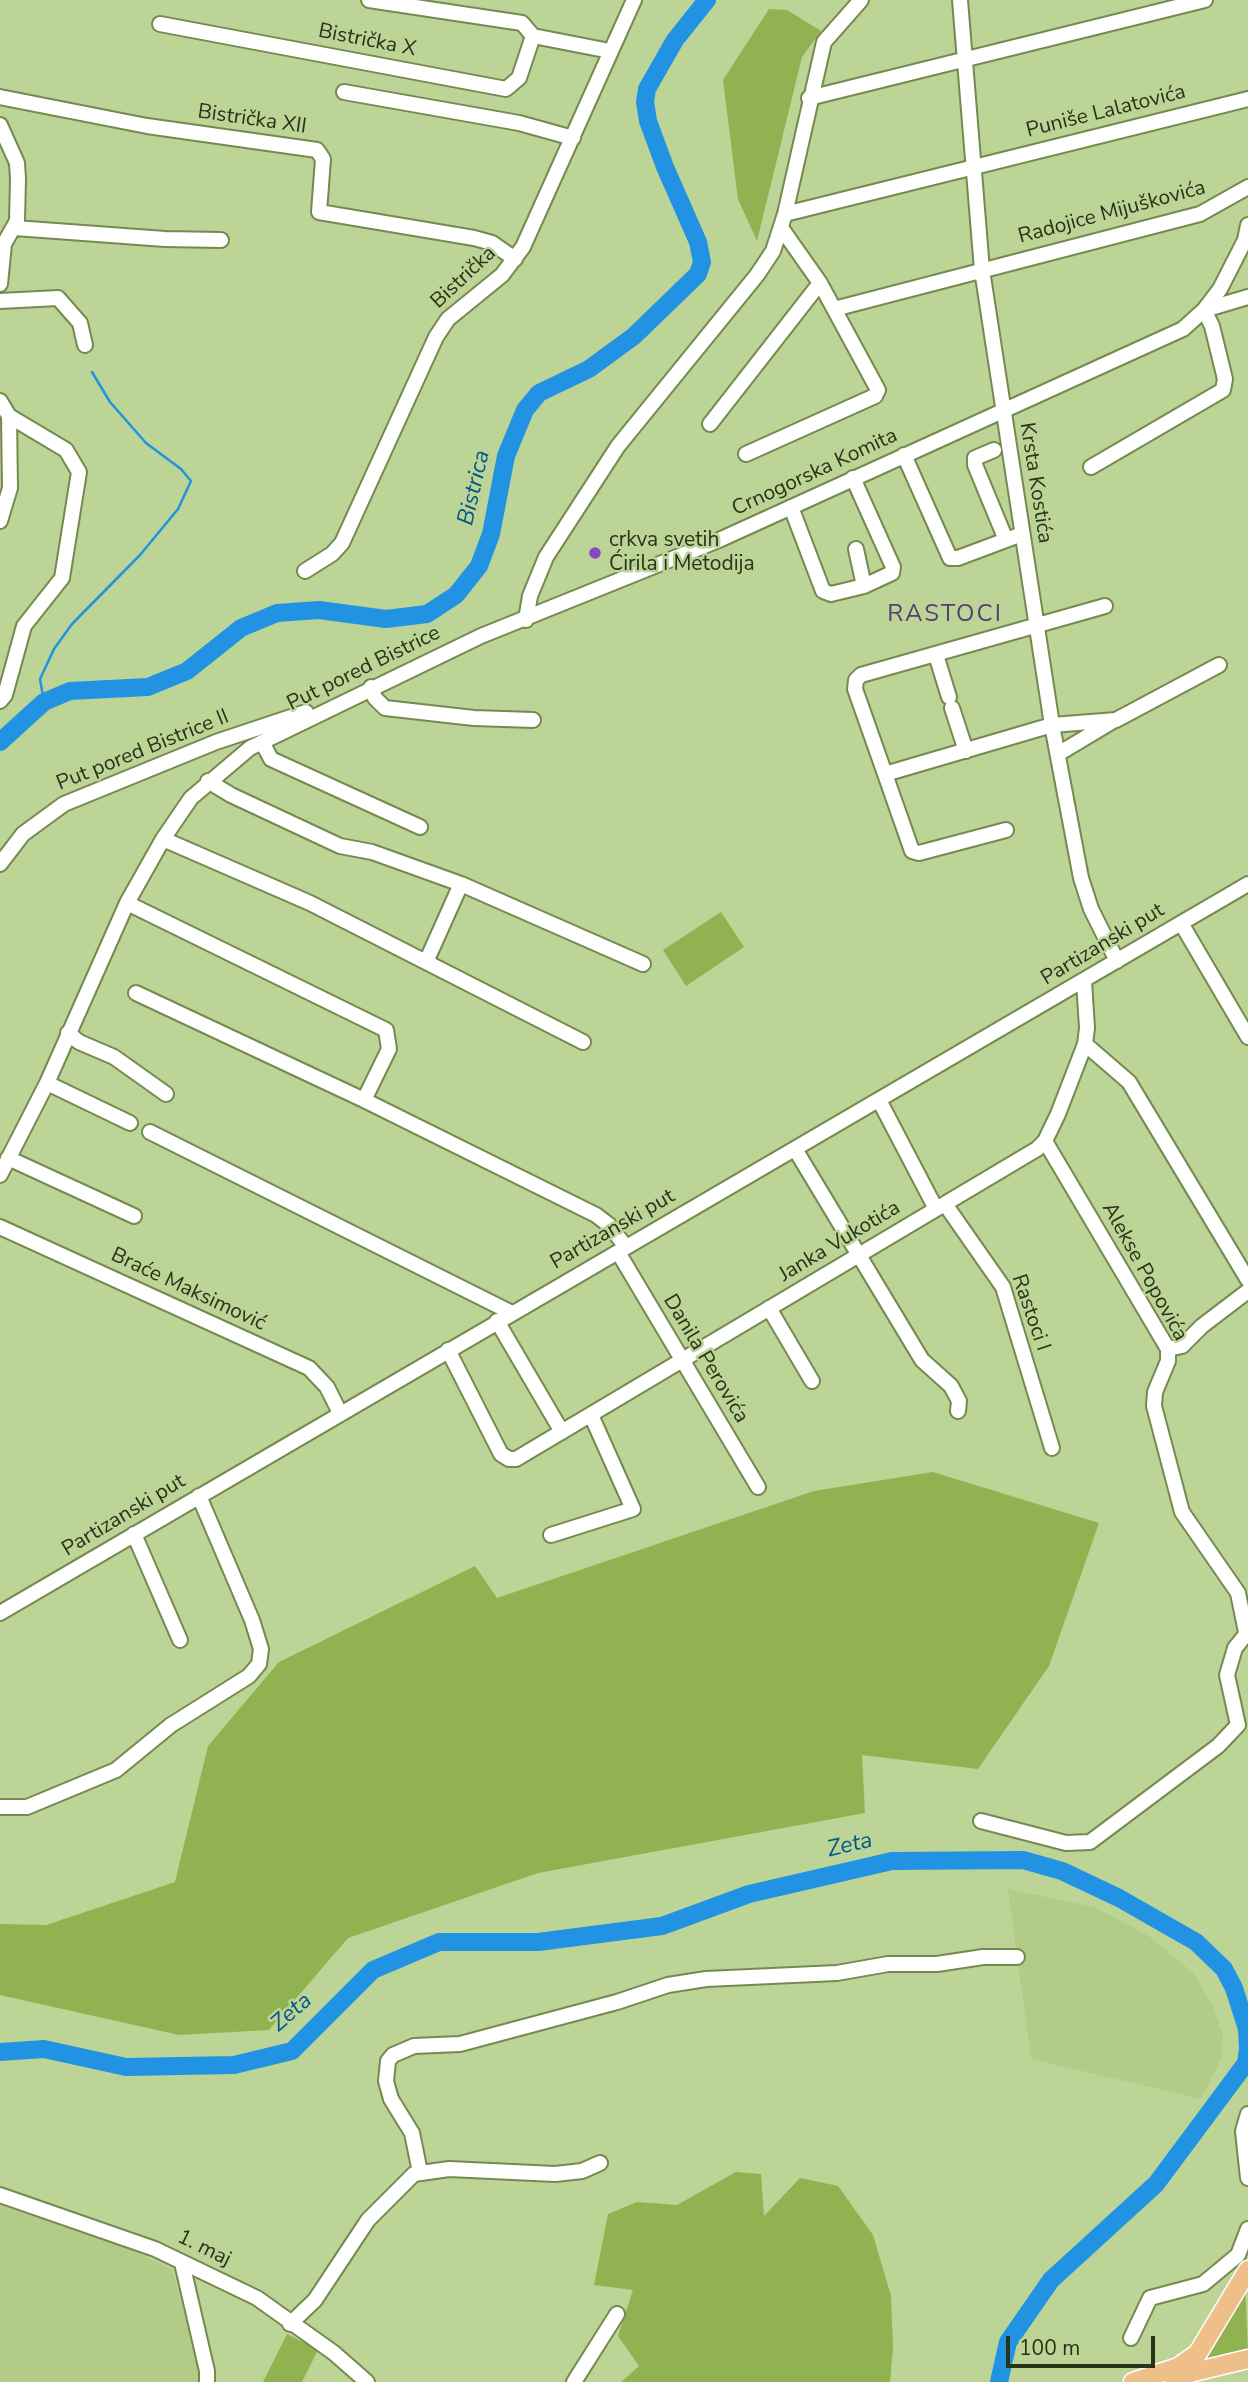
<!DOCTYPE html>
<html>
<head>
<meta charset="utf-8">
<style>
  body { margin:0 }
  #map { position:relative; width:1248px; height:2382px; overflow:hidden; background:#bcd496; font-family:"Nunito Sans",sans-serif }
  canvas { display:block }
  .scale { position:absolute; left:1006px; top:2336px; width:149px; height:32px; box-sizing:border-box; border:4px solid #29331a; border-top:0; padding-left:9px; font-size:21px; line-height:24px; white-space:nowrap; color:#29331a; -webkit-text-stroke:5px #bcd496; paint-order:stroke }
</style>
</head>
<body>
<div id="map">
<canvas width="1248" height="2382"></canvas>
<div class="scale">100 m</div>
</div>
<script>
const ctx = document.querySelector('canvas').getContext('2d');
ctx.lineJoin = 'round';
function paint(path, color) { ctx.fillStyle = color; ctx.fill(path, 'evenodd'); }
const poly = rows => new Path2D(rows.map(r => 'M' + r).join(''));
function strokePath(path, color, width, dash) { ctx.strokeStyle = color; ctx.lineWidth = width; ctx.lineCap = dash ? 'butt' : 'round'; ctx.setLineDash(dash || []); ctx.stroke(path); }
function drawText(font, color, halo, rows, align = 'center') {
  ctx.font = font + ' "Nunito Sans",sans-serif'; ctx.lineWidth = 5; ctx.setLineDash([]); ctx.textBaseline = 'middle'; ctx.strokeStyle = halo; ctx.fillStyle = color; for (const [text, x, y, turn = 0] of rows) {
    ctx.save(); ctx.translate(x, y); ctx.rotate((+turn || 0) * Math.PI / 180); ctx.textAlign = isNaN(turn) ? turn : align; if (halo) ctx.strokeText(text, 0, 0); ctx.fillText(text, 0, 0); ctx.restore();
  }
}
paint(poly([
  [1008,1889,1094,1907,1149,1936,1193,1973,1213,2006,1223,2036,1221,2059,1201,2099,1031,2059],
  [0,2203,126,2247,172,2270,200,2368,199,2382,0,2382]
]), '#b2cc87');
paint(poly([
  [769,9,787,10,821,31,802,57,757,241,738,199,723,80],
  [721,912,744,947,686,986,663,950],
  [933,1472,1099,1523,1049,1666,978,1769,862,1755,865,1813,538,1873,348,1938,269,2030,179,2035,0,1995,0,1924,46,1925,175,1882,208,1746,279,1662,475,1566,497,1598,814,1491],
  [736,2172,761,2174,764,2216,800,2178,838,2186,873,2235,891,2296,893,2348,890,2382,621,2382,639,2366,618,2336,633,2290,594,2285,608,2214,637,2202,677,2205],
  [1245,2283,1248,2351,1188,2365],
  [287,2334,318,2350,302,2382,263,2382]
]), '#90b250');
strokePath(poly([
  [44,702,40,679,54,649,72,624,140,555,178,509,191,481,181,469,146,443,110,402,92,372]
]), '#2193e2', 2.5);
strokePath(poly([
  [0,742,44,702,70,691,148,687,187,671,241,628,277,613,319,610,386,619,427,614,456,595,479,566,491,534,506,456,525,410,539,393,589,369,634,336,698,274,702,262,698,242,665,167,648,121,645,102,647,89,675,40,707,0],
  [0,2052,44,2049,126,2067,234,2065,292,2051,373,1970,439,1942,538,1942,662,1926,749,1894,892,1861,1023,1860,1062,1871,1119,1898,1196,1942,1224,1969,1234,1988,1247,2029,1248,2049,1246,2063,1156,2184,1051,2280,1008,2342,999,2382]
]), '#2193e2', 18);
const minor = poly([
  [369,0,522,23,533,36,610,51],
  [960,0,982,270,1052,725,1081,878,1091,909,1117,961],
  [160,24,506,89,519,78,533,36],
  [344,92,519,123,573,138],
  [0,97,147,126,317,150,323,159,319,212,474,238,492,243,515,259],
  [809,98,1205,0],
  [0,125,17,163,18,179,17,221,4,244,0,284],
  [785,214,824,42,861,0],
  [15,228,165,239,221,240],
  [0,301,58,298,80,323,85,345],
  [834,309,1200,214,1248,187],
  [0,401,9,416,66,450,79,472,62,578,24,626,5,695,0,701],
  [710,424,820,283],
  [994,450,975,458,975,465,1006,540],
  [746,454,875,396,878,390,820,283,782,229],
  [904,455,950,558,958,558,1022,534],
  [1091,467,1223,390,1225,379,1212,326,1204,310,1248,297],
  [853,478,893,567,892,573,864,586,856,549],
  [791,507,823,591,831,594,864,586],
  [0,521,10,488,9,416],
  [305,571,332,554,342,543,436,337,448,319,502,275,523,247,634,0],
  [1105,606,861,675,856,680,855,689,885,774,1052,725,1116,720,1219,665],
  [526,620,530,596,546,557,618,446,757,275,773,251,785,214,1248,99],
  [936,655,949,697],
  [371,687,375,698,385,708,474,718,533,720],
  [952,708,966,751],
  [262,742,271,759,420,827],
  [1058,754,1113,721],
  [885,774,912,851,919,853,1006,830],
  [208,781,231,795,340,846,372,852,461,884,643,964],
  [163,839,310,903,583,1042],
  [0,864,23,834,64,804,216,742,306,712],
  [127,903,386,1030,389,1049,364,1100],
  [1181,923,1248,1037],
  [426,962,461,884],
  [136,993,364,1100,596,1215,609,1225,626,1247],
  [68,1033,79,1042,114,1057,166,1094],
  [1085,1044,1129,1082,1248,1280],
  [47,1083,130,1123],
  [879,1100,936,1209],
  [150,1132,512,1313],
  [1045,1141,1168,1349,1168,1361,1155,1392,1154,1406,1182,1512,1238,1593,1246,1632],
  [795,1149,922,1360,951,1386,959,1401,958,1411],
  [8,1158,134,1216],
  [0,1175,47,1083,127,903,163,839,191,798,250,748,481,636,719,540,1183,329,1204,310,1220,289,1245,240,1248,225],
  [945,1204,1003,1287,1052,1448],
  [0,1227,309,1368,327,1387,340,1413],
  [618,1252,758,1487],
  [769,1308,812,1381],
  [497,1321,562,1432],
  [1168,1349,1182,1346,1202,1326,1248,1291],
  [448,1350,501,1454,509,1459,516,1459,1037,1149,1045,1141,1058,1114,1085,1044,1087,1028,1084,981],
  [134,1534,180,1640],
  [551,1535,633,1509,591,1415],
  [0,1613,1248,884],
  [0,1807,27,1807,116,1770,171,1725,249,1676,259,1664,261,1649,252,1620,199,1496],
  [981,1821,1066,1843,1090,1842,1218,1746,1238,1725,1227,1675,1235,1648,1248,1632],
  [1248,2114,1243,2131,1248,2178],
  [420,2172,412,2133,391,2099,386,2081,388,2061,393,2055,414,2046,460,2044,617,2002,668,1985,706,1979,837,1973,888,1964,937,1964,983,1957,1017,1957],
  [0,2195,155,2249,257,2298,334,2353,367,2382],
  [182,2263,207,2371,207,2382],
  [290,2324,315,2300,368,2220,414,2174,449,2169,555,2174,582,2171,600,2163],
  [1131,2338,1150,2298,1203,2284,1238,2255,1248,2229],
  [574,2382,617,2314]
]);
const major = poly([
  [1173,2377,1248,2359],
  [1133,2382,1178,2367,1198,2353,1248,2270]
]);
strokePath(minor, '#748a4f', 18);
strokePath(major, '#fff', 21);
strokePath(minor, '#fff', 14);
strokePath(major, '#eebf89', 18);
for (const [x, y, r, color] of [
  [595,553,7,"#8749be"]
]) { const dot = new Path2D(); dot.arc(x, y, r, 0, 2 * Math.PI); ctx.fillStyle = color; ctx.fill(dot); strokePath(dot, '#bcd496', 2.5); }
drawText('21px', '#29331a', '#bcd496', [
  ["Bistrička X",367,41,11],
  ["Puniše Lalatovića",1106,112,-14],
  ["Bistrička XII",252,120,8],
  ["Radojice Mijuškovića",1112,213,-15],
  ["Bistrička",464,278,-43],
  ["Crnogorska Komita",815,473,-25],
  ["Krsta Kostića",1035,483,81],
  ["Put pored Bistrice",364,669,-26],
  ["Put pored Bistrice II",143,751,-22],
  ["Partizanski put",1103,945,-31],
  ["Partizanski put",613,1230,-30],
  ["Janka Vukotića",840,1242,-31],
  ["Alekse Popovića",1144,1272,61],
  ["Braće Maksimović",188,1290,25],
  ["Rastoci I",1030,1313,71],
  ["Danila Perovića",705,1359,59],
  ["Partizanski put",124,1516,-31],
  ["1. maj",204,2249,26]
]);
drawText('21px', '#29331a', '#bcd496', [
  ["crkva svetih",609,541],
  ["Ćirila i Metodija",609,565]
], 'left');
drawText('italic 23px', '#045689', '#bcd496', [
  ["Bistrica",475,488,-77],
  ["Zeta",850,1846,-13],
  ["Zeta",292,2013,-41]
]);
ctx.letterSpacing = '2px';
drawText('24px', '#593b76', '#bcd496', [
  ["RASTOCI",945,615]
]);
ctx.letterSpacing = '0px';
</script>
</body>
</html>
